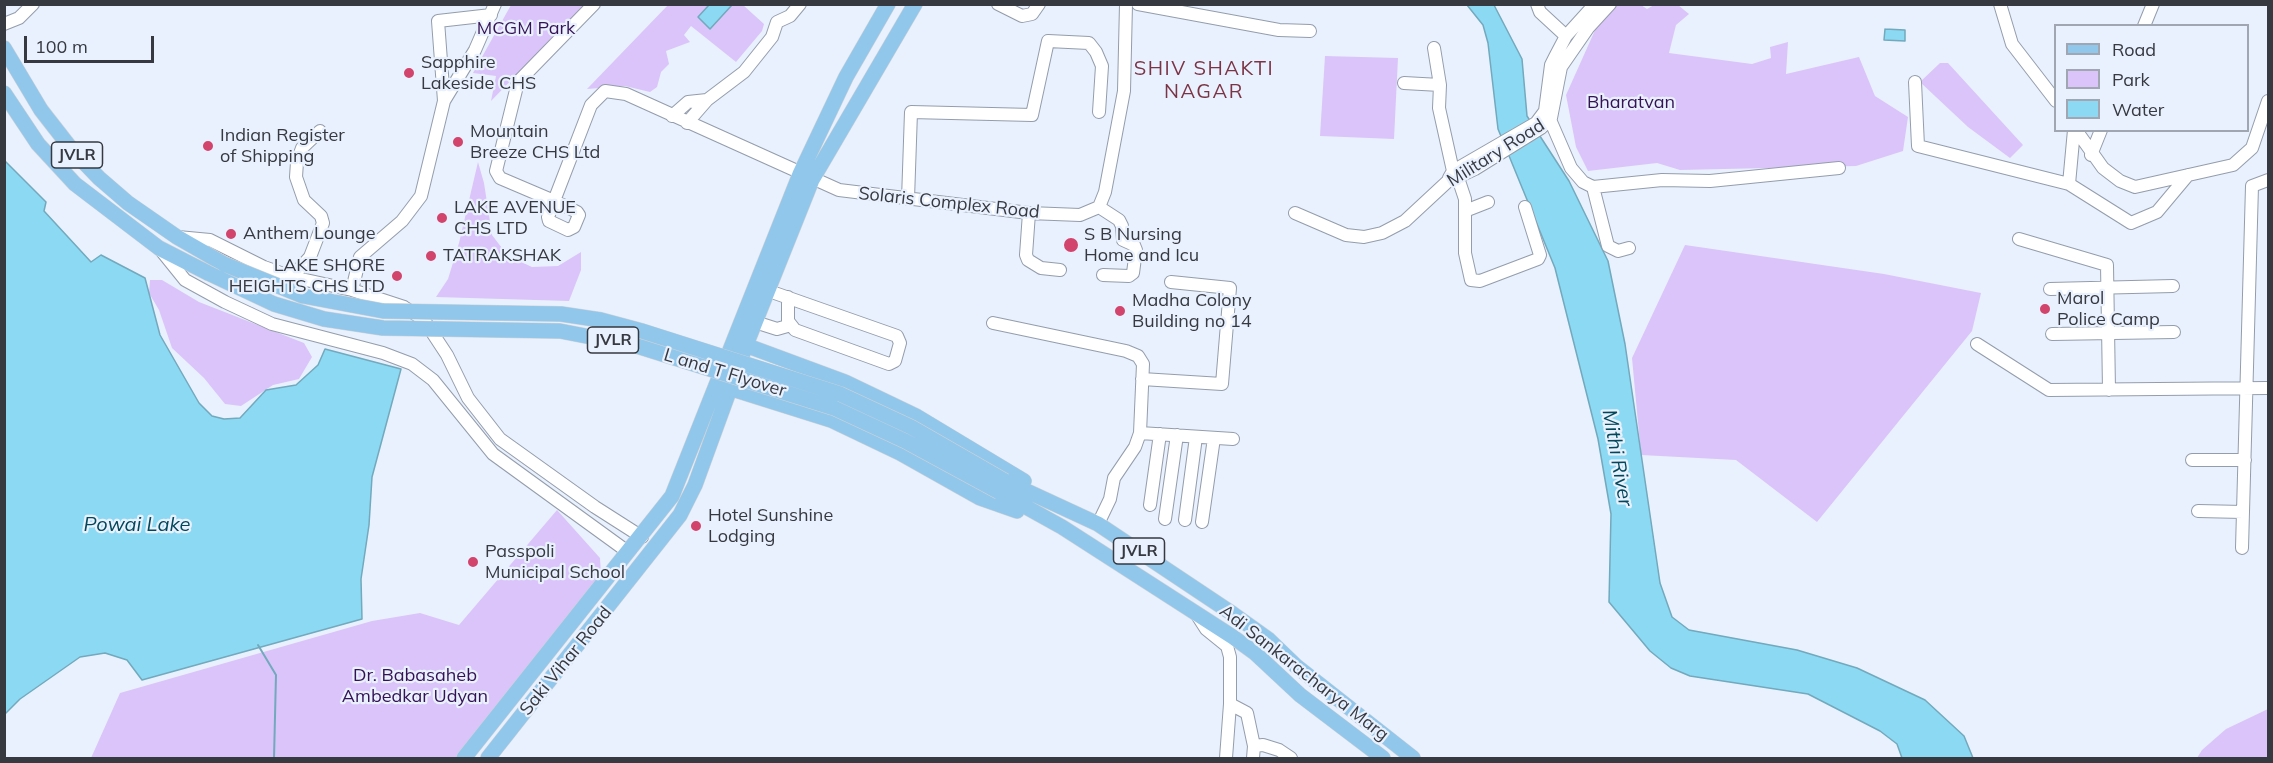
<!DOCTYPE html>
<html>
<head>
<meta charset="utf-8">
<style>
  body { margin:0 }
  #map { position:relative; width:2273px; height:763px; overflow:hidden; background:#e9f1fe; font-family:Mulish,sans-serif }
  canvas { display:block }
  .frame { position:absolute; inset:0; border:6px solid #363940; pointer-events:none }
  .legend { position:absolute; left:2054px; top:24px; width:195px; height:108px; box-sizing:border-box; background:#e9f1fe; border:2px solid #a1a7b2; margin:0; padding:8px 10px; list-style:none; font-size:18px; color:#363940 }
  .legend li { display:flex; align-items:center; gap:12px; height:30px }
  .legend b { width:30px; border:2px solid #a1a7b2 }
  .scale { position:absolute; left:24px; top:36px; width:130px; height:27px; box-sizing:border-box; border:3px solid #363940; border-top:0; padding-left:8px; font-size:18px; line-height:21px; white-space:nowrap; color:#363940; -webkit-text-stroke:4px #e9f1fe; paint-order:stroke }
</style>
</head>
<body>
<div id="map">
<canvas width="2273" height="763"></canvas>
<div class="frame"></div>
<ul class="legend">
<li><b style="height:8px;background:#92c7ec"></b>Road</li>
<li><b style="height:16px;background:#dbc4f9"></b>Park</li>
<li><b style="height:16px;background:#8cd9f3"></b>Water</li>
</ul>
<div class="scale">100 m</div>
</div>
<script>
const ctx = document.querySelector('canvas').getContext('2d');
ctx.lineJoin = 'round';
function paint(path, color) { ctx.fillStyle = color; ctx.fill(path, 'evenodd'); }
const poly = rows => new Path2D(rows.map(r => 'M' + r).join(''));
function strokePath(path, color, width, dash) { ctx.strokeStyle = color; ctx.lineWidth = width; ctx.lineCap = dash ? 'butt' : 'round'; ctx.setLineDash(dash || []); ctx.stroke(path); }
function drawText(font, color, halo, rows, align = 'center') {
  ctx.font = font + ' Mulish,sans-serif'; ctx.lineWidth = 4.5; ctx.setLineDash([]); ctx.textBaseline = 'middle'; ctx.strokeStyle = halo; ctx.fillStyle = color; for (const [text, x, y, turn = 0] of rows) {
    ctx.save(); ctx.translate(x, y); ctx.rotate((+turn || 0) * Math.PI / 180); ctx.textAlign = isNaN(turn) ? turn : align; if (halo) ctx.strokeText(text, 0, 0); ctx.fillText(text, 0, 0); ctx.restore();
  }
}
paint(poly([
  [511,5,584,5,491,101,496,76,473,73],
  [668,5,743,5,764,24,762,31,736,62,691,26,684,35,690,42,666,51,669,64,661,72,657,87,650,92,625,86,587,89],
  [1614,5,1641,5,1647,9,1654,5,1678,5,1689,14,1676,25,1669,53,1752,64,1771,58,1770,47,1788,42,1786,74,1859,57,1875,96,1908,117,1903,151,1856,166,1680,170,1657,163,1588,171,1576,147,1566,95,1596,28],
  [1325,56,1398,58,1394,139,1320,136],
  [1940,63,1948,63,2023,145,2010,158,1968,127,1920,82],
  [478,162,484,183,492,235,508,256,532,267,558,266,581,252,581,270,569,301,436,297,448,279,459,243],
  [1685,245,1884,274,1981,293,1972,331,1817,522,1736,460,1641,455,1632,358],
  [150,280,162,280,199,302,304,343,312,357,299,379,273,385,241,406,225,404,204,378,172,348,159,310,149,293],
  [557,510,600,558,602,589,459,758,91,758,120,693,372,621,420,613,459,625],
  [2268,709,2268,758,2197,758,2202,750,2226,729]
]), '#dbc4f9');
const water = poly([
  [709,5,732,5,710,29,698,17,709,5],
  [1467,5,1494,5,1522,59,1527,116,1569,181,1608,261,1625,344,1660,583,1672,617,1689,630,1797,650,1857,668,1925,700,1964,736,1973,758,1902,758,1897,744,1880,731,1808,694,1690,676,1671,668,1650,651,1609,602,1611,514,1598,439,1555,268,1498,129,1488,43,1483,25,1467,5],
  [1885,29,1905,30,1905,41,1884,40,1885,29],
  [4,160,46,202,44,211,91,262,101,255,145,278,160,335,199,403,212,416,224,419,240,418,266,390,296,385,318,365,325,349,401,369,372,477,369,525,361,579,362,619,142,680,127,660,105,653,80,657,20,699,5,714,4,160]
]);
paint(water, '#8cd9f3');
strokePath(water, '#72a9bd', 1.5);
strokePath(poly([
  [258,645,276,675,274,758]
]), '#72a9bd', 2);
const minor = poly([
  [594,4,518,82,496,171,500,178,554,201,567,207,577,212,579,215,574,227,568,230,549,221,548,217,554,201,591,105,605,91,626,94,839,190,1029,213,1080,215,1099,207],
  [998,4,1022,16,1032,14,1039,4],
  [1138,4,1279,30,1310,31],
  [1537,4,1540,12,1566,36],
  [2000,4,2012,44,2056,101],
  [4,24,19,18,33,4],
  [2144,26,2153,4],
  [1434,48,1440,85,1439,108,1453,171,1458,178,1465,199,1465,253,1471,280,1480,281,1538,259,1540,255,1525,207],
  [1915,82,1918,146,2069,184,2131,223,2157,212,2188,175],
  [1404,83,1440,85],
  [444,101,438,21,491,15],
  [1548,115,1571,168,1583,182,1593,187,1662,180,1710,181,1839,168],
  [672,116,688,102,707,100],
  [687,123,707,100,744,72,772,37,777,22,790,16,800,4],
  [2076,130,2103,168,2120,181,2135,187,2233,165,2252,148,2268,101],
  [2091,155,2101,130],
  [1449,178,1453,171,1536,123,1545,111,1551,65,1555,57,1566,36,1595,4],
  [2069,184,2074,130],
  [1593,187,1608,246,1618,251,1629,248],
  [908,199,911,112,1032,115,1048,41,1089,43,1096,52,1102,66,1099,112],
  [1099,207,1105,192,1124,91,1126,4],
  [1099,207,1119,220,1122,226,1123,240,1134,245,1136,250,1133,273,1129,276,1103,275],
  [1465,211,1488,202],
  [1029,213,1026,255,1028,260,1041,268,1060,270],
  [1295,213,1346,235,1364,237,1382,233,1405,221,1447,182,1475,169,1541,128,1551,118,1561,67,1588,28,1610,4],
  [178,237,210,240,264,267,292,277,352,290,404,307,424,320,447,355,468,398,500,439,595,507,642,537],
  [2019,239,2107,265,2109,390],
  [160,249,185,280,225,302,272,324,383,353,412,364,433,380,493,454,628,552],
  [292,277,310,257,323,223,321,216,304,200,296,177,297,162,302,148,320,131],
  [2050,289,2173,286],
  [352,290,360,257,402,221,421,196,444,101,475,50,495,4],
  [769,291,897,336,900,343,895,361,889,364,795,330,788,321,788,297],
  [755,322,777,329,791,325],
  [993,323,1126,351,1138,356,1143,364,1140,433,1135,447,1114,478,1110,499,1098,524],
  [2052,334,2174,332],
  [1977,344,2049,390,2268,388],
  [1142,379,1222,384,1230,288,1171,282],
  [1140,433,1233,439],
  [2192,460,2245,460],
  [1150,505,1160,434],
  [2198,511,2243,512],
  [1165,519,1177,435],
  [1185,520,1196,437],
  [1202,522,1214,438],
  [2242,548,2252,186,2268,180],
  [1197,615,1206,629,1227,646,1230,657,1230,704,1226,758],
  [1230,704,1247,713,1254,746],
  [1253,758,1254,746,1263,745,1279,750,1291,758]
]);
const major = poly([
  [4,48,41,110,73,151,99,178,128,203,177,237,224,264],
  [4,93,38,144,75,184,159,248,208,273],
  [737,342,845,382,916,416,1024,481],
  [723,386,831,420,900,453,980,498,1017,511],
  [1005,481,1098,524,1233,614,1268,639,1296,666,1413,758],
  [999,492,1062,527,1233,637,1255,653,1300,695,1383,758],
  [464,758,672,496,800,174,846,77,888,4],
  [488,758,680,515,695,485,746,345,812,180,915,4]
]);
strokePath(minor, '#949dac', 14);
strokePath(major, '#d3d3d5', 16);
strokePath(minor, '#fff', 12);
strokePath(major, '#92c7ec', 15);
const majorBridge = poly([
  [224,264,303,296,383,311,561,314,601,320,642,331,840,394,911,427,1005,481],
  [208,273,274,304,324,319,383,328,560,331,637,346,834,408,905,441,999,492]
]);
strokePath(majorBridge, '#d3d3d5', 16, []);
strokePath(majorBridge, '#92c7ec', 15);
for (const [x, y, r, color] of [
  [409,73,6,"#d2446c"],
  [458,142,6,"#d2446c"],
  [208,146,6,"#d2446c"],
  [442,218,6,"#d2446c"],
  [231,234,6,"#d2446c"],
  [1071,245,8,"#d2446c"],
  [431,256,6,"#d2446c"],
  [397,276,6,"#d2446c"],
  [2045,309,6,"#d2446c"],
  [1120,311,6,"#d2446c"],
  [696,526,6,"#d2446c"],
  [473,562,6,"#d2446c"]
]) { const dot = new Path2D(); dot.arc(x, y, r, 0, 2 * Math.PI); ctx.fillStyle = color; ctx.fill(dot); strokePath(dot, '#e9f1fe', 2); }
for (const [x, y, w] of [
  [77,155,51],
  [613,340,51],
  [1139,551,51]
]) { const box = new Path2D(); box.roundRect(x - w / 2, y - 13, w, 26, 4.5); ctx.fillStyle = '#e9f1fe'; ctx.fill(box); strokePath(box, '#363940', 1.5); }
drawText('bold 16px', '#363940', null, [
  ["JVLR",77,155],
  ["JVLR",613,340],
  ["JVLR",1139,551]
]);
drawText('18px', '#361255', '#e9f1fe', [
  ["MCGM Park",526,29],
  ["Bharatvan",1631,103],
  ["Dr. Babasaheb",415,676],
  ["Ambedkar Udyan",415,697]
]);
drawText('18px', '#363940', '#e9f1fe', [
  ["Sapphire",421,63],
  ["Lakeside CHS",421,84],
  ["Mountain",470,132],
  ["Breeze CHS Ltd",470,153],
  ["Indian Register",220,136],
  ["of Shipping",220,157],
  ["LAKE AVENUE",454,208],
  ["CHS LTD",454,229],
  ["Anthem Lounge",243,234],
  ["S B Nursing",1084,235],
  ["Home and Icu",1084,256],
  ["TATRAKSHAK",443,256],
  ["LAKE SHORE",385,266,"right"],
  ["HEIGHTS CHS LTD",385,287,"right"],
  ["Marol",2057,299],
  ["Police Camp",2057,320],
  ["Madha Colony",1132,301],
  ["Building no 14",1132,322],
  ["Hotel Sunshine",708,516],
  ["Lodging",708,537],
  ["Passpoli",485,552],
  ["Municipal School",485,573]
], 'left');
drawText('18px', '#363940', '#e9f1fe', [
  ["Military Road",1496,153,-32],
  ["Solaris Complex Road",949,203,6],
  ["L and T Flyover",725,373,17],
  ["Saki Vihar Road",566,661,-51],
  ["Adi Sankaracharya Marg",1304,673,38]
]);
ctx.letterSpacing = '1.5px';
drawText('20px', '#7b3445', '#e9f1fe', [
  ["SHIV SHAKTI",1204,69],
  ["NAGAR",1204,92]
]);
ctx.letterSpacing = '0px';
drawText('italic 20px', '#004759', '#e9f1fe', [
  ["Mithi River",1617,458,80],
  ["Powai Lake",137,525]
]);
</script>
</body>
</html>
